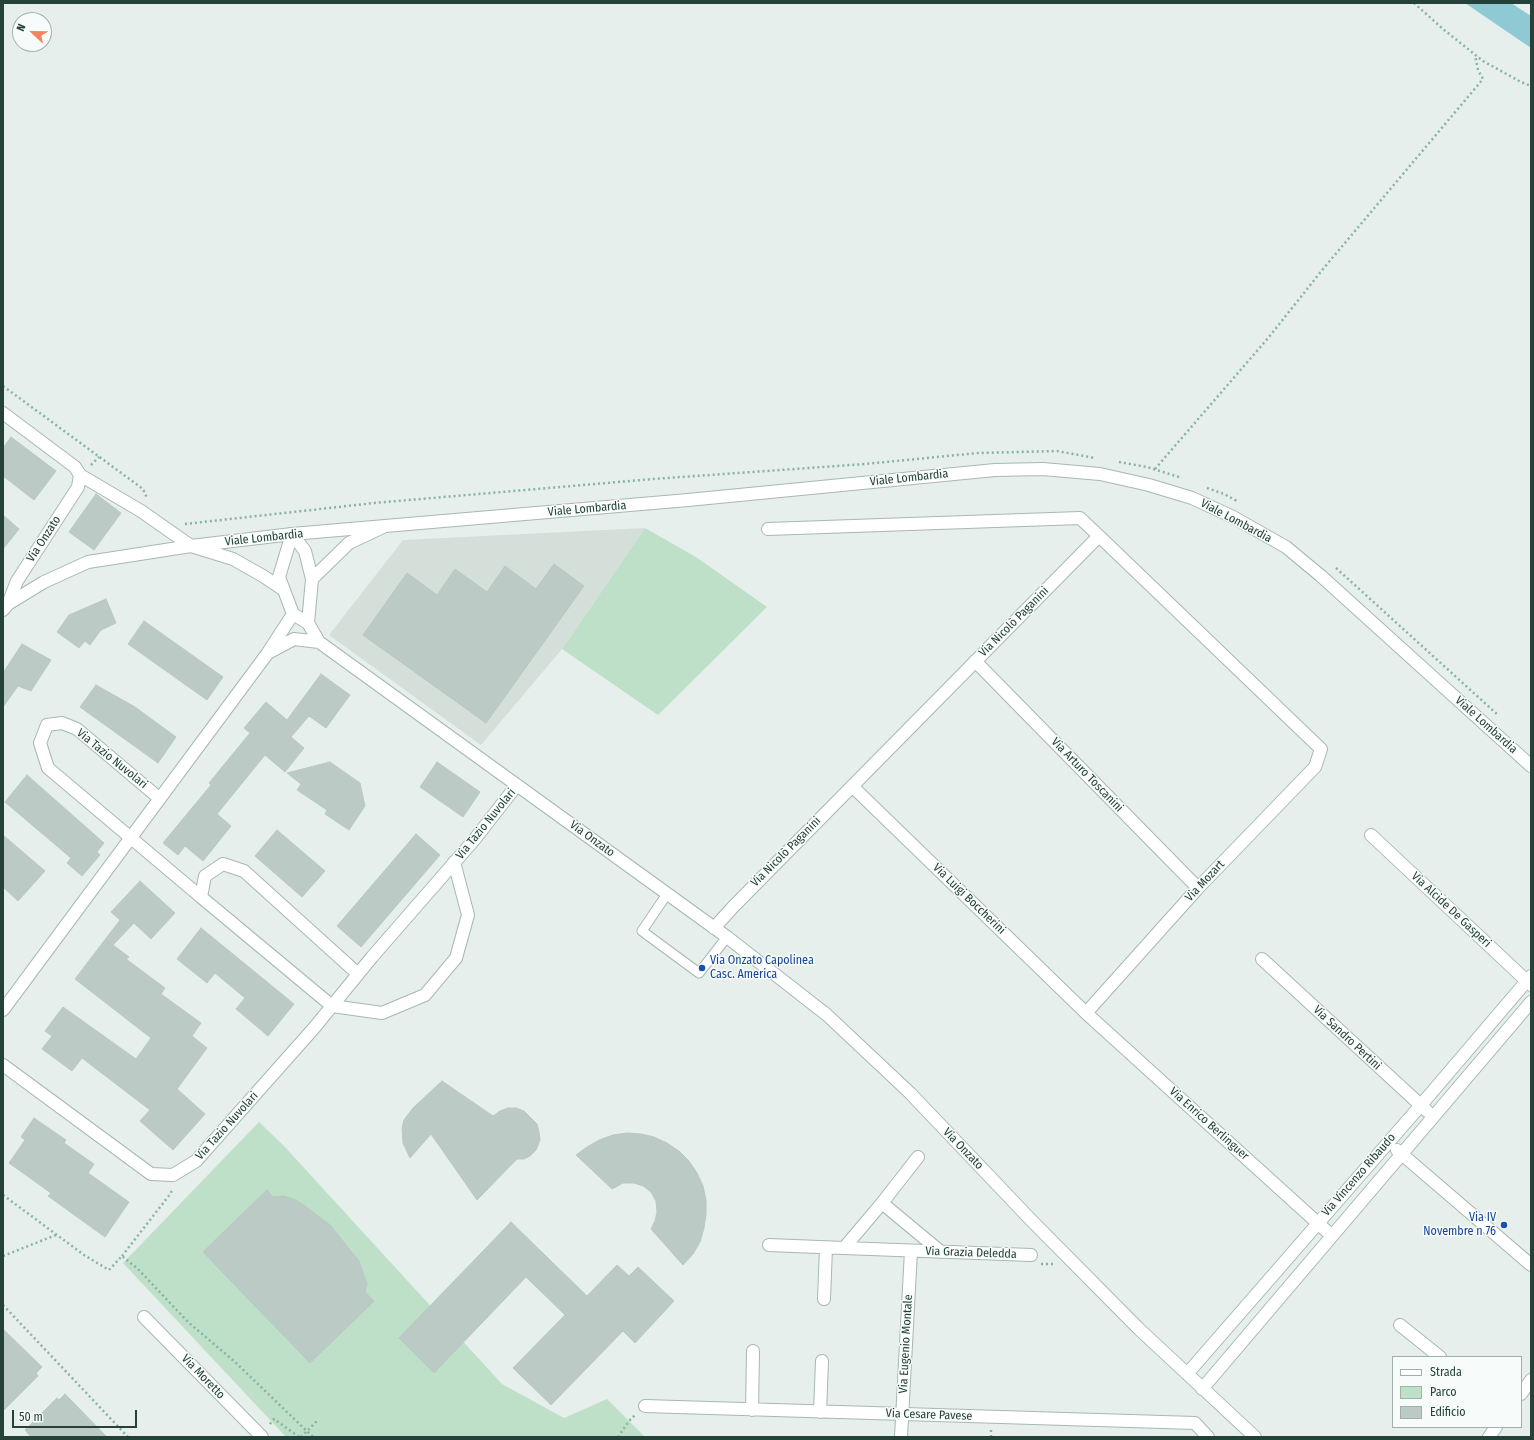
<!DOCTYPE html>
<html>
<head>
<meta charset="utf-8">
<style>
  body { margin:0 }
  #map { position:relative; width:1534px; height:1440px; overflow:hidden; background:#e6efeb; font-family:"Fira Sans Condensed",sans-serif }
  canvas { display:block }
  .frame { position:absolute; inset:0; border:4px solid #24423a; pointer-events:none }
  .legend { position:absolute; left:1392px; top:1356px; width:130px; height:72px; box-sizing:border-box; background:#f7fbf9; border:1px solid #a3b1ad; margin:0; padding:5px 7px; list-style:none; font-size:12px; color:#24423a }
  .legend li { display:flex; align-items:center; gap:8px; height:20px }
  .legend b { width:20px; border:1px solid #a3b1ad }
  .north { position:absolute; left:12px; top:12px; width:40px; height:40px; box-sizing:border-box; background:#f7fbf9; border:1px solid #a3b1ad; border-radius:50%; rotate:292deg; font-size:11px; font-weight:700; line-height:16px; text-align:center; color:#24423a }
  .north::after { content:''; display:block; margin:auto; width:14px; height:18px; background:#f4845f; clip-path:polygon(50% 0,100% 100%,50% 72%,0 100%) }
  .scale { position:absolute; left:12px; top:1410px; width:125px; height:18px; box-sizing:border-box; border:2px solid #24423a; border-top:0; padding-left:5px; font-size:12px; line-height:14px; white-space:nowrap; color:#24423a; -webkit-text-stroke:3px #f7fbf9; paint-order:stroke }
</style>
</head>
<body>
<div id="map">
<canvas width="1534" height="1440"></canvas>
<div class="frame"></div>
<ul class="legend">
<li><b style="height:5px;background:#fff"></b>Strada</li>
<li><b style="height:11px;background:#bfe0c8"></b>Parco</li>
<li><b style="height:11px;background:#bbcac4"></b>Edificio</li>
</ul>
<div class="north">N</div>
<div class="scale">50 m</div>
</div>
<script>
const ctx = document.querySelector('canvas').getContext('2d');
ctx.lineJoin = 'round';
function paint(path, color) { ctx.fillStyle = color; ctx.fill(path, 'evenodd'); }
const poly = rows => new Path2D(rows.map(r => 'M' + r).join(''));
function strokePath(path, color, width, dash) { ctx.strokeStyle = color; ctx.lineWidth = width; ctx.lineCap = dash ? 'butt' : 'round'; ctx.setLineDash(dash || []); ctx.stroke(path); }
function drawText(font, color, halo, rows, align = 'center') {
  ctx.font = font + ' "Fira Sans Condensed",sans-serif'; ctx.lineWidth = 3; ctx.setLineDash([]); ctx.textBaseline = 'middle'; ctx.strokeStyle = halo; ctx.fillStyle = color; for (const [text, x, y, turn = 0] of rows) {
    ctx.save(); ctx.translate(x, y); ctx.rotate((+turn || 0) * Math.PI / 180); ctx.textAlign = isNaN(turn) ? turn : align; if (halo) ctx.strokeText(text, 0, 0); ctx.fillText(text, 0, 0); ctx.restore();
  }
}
paint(poly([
  [645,528,562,649,481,745,329,635,403,540]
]), '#d4dfda');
paint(poly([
  [645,528,696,557,767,607,658,715,562,649],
  [259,1122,284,1146,502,1384,564,1418,607,1399,645,1437,286,1437,123,1263]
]), '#bfe0c8');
paint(poly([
  [1465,3,1511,3,1531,16,1531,48]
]), '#8ec9d4');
const building = poly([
  [11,437,56,471,34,500,3,476,3,448,11,437],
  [96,494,121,513,94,550,69,532,96,494],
  [3,515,19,529,3,549,3,515],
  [554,564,584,586,486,723,363,635,407,573,437,595,455,569,487,592,505,566,536,589,554,564],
  [106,599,116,623,101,630,90,645,85,641,79,648,57,632,69,615,106,599],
  [144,621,223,677,207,700,128,644,144,621],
  [22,644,51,660,31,691,18,686,3,707,3,673,22,644],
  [321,674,350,695,326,728,309,716,291,737,304,748,285,772,265,755,217,814,231,826,203,861,185,846,178,855,163,843,211,785,209,783,250,733,244,728,266,702,287,720,321,674],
  [96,685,135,707,176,737,158,763,80,707,96,685],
  [330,762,360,783,365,806,349,830,325,814,327,810,297,790,301,784,287,773,330,762],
  [437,762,480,792,463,817,420,787,437,762],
  [27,775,104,843,97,852,100,855,82,876,67,863,71,858,5,802,27,775],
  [277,830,325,871,302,897,255,856,277,830],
  [416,834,440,855,361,947,337,926,416,834],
  [3,835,45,871,18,901,3,887,3,835],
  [140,881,175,913,151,939,134,923,113,945,129,957,126,959,165,988,161,994,201,1023,192,1036,207,1048,177,1089,205,1114,173,1150,140,1121,150,1110,82,1058,72,1071,42,1049,52,1036,45,1031,63,1007,136,1059,151,1038,75,979,120,920,111,912,140,881],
  [201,928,294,1004,268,1036,236,1009,245,998,215,973,207,983,177,959,201,928],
  [442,1081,493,1116,500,1111,508,1108,516,1108,524,1111,537,1124,539,1132,540,1140,536,1150,530,1156,524,1159,517,1159,477,1200,431,1134,410,1158,403,1143,402,1128,404,1120,413,1108,442,1081],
  [34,1118,66,1140,64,1143,94,1164,88,1173,129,1202,105,1237,48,1196,51,1193,9,1163,25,1140,21,1137,34,1118],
  [627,1133,641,1134,654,1137,667,1143,679,1151,689,1161,697,1173,703,1186,706,1200,706,1214,704,1228,700,1242,693,1254,683,1265,651,1229,655,1221,657,1212,656,1201,651,1192,643,1186,634,1183,623,1183,612,1189,576,1155,587,1147,599,1140,613,1135,627,1133],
  [267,1190,273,1197,283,1196,294,1199,305,1206,330,1225,359,1261,367,1284,365,1292,374,1301,310,1363,203,1252,267,1190],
  [511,1222,587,1296,617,1265,629,1276,638,1267,674,1301,635,1343,623,1331,551,1405,513,1368,565,1315,526,1277,434,1373,399,1338,511,1222],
  [3,1329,42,1367,36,1373,38,1376,3,1411,3,1329],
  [65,1394,107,1437,31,1437,25,1430,57,1398,59,1400,65,1394]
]);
paint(building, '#bbcac4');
strokePath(building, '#b8c9c2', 1);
const service = poly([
  [667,894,642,931,699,973,727,937]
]);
const minor = poly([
  [3,413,75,467,80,475,141,511,191,546,233,559,263,576,284,590],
  [768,529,1080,518,1099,536],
  [292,534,279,577,293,614,308,623,319,642,727,937,827,1015,910,1093,1031,1220,1139,1329,1255,1437],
  [292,534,305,551,312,579,308,623],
  [312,579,349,543,383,527],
  [8,604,17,581,78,487,80,475],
  [268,653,294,639,319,642],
  [975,661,1198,888],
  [852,786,1086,1013,1332,1236],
  [159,798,77,729,62,723,47,725,40,743,48,768,201,897],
  [1371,835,1531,985],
  [714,928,733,907,1099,536,1321,749,1315,767,1198,888,1086,1013],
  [1262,959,1427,1111],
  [358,974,244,871,223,864,205,876,201,897,332,1006,382,1013,425,995,456,958,468,915,454,862],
  [3,1010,267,654,293,614],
  [3,1065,151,1174,173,1175,196,1161,314,1028,372,957,474,840,517,785],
  [1397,1150,1531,1265],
  [882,1203,918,1157],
  [769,1245,844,1248],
  [941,1252,882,1203,844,1248,1031,1255],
  [824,1299,826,1248],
  [144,1317,262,1437],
  [1400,1325,1440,1357],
  [1187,1374,1421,1105,1531,976],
  [1202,1389,1531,1002],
  [1521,1394,1531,1380],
  [645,1406,1195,1423,1208,1437],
  [752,1410,753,1351],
  [820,1412,822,1361],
  [901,1437,911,1251],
  [1489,1437,1496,1427]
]);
const tertiary = poly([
  [3,610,8,604,44,582,88,562,191,546,292,534,688,500,995,470,1043,469,1100,474,1149,485,1192,498,1233,517,1286,547,1321,576,1531,766]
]);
strokePath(service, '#a8b8b2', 11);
strokePath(minor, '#a8b8b2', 14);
strokePath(tertiary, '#a8b8b2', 14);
strokePath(poly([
  [1414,3,1443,29,1483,61,1521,82,1531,86],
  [3,386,143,489,147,498],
  [1119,462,1147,467,1182,478],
  [91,465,99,457],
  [1155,469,1269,337,1323,269,1483,79,1478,70,1475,55],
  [1207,488,1224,494,1239,502],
  [185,524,374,503,653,479,865,464,978,453,1057,451,1095,458],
  [1336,568,1498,715],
  [3,1195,84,1255,109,1270,122,1256,138,1269,188,1322,235,1362,313,1437],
  [3,1256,56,1235],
  [122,1256,171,1193,172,1189],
  [1041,1264,1056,1264],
  [3,1305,128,1437],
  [270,1424,274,1419,299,1437],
  [301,1437,317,1421],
  [618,1437,629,1421,636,1414],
  [991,1437,991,1430]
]), '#86b3a5', 2.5, [2, 3]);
strokePath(service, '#fff', 9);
strokePath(minor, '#fff', 12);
strokePath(tertiary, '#fff', 12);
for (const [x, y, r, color] of [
  [702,968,4,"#1a4fb4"],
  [1504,1225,4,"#1a4fb4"]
]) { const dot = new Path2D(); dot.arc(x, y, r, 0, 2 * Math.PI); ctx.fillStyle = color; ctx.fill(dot); strokePath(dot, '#f7fbf9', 1.5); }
drawText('12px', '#24423a', '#f7fbf9', [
  ["Viale Lombardia",909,478,-6],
  ["Viale Lombardia",587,509,-5],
  ["Viale Lombardia",1236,521,28],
  ["Viale Lombardia",264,538,-6],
  ["Via Onzato",44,539,-57],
  ["Via Nicolò Paganini",1014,622,-45],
  ["Viale Lombardia",1486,725,42],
  ["Via Tazio Nuvolari",112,759,39],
  ["Via Arturo Toscanini",1087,775,46],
  ["Via Tazio Nuvolari",486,824,-51],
  ["Via Onzato",592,839,36],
  ["Via Nicolò Paganini",786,852,-45],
  ["Via Mozart",1205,881,-47],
  ["Via Luigi Boccherini",969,899,44],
  ["Via Alcide De Gasperi",1451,910,43],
  ["Via Sandro Pertini",1347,1038,43],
  ["Via Enrico Berlinguer",1209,1124,42],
  ["Via Tazio Nuvolari",227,1126,-48],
  ["Via Onzato",963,1149,46],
  ["Via Vincenzo Ribaudo",1359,1175,-49],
  ["Via Grazia Deledda",971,1253,2],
  ["Via Eugenio Montale",906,1344,-87],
  ["Via Moretto",203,1377,46],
  ["Via Cesare Pavese",929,1415,2]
]);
drawText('12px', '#164399', '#f7fbf9', [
  ["Via Onzato Capolinea",710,961],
  ["Casc. America",710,975],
  ["Via IV",1496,1218,"right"],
  ["Novembre n 76",1496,1232,"right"]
], 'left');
</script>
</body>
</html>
